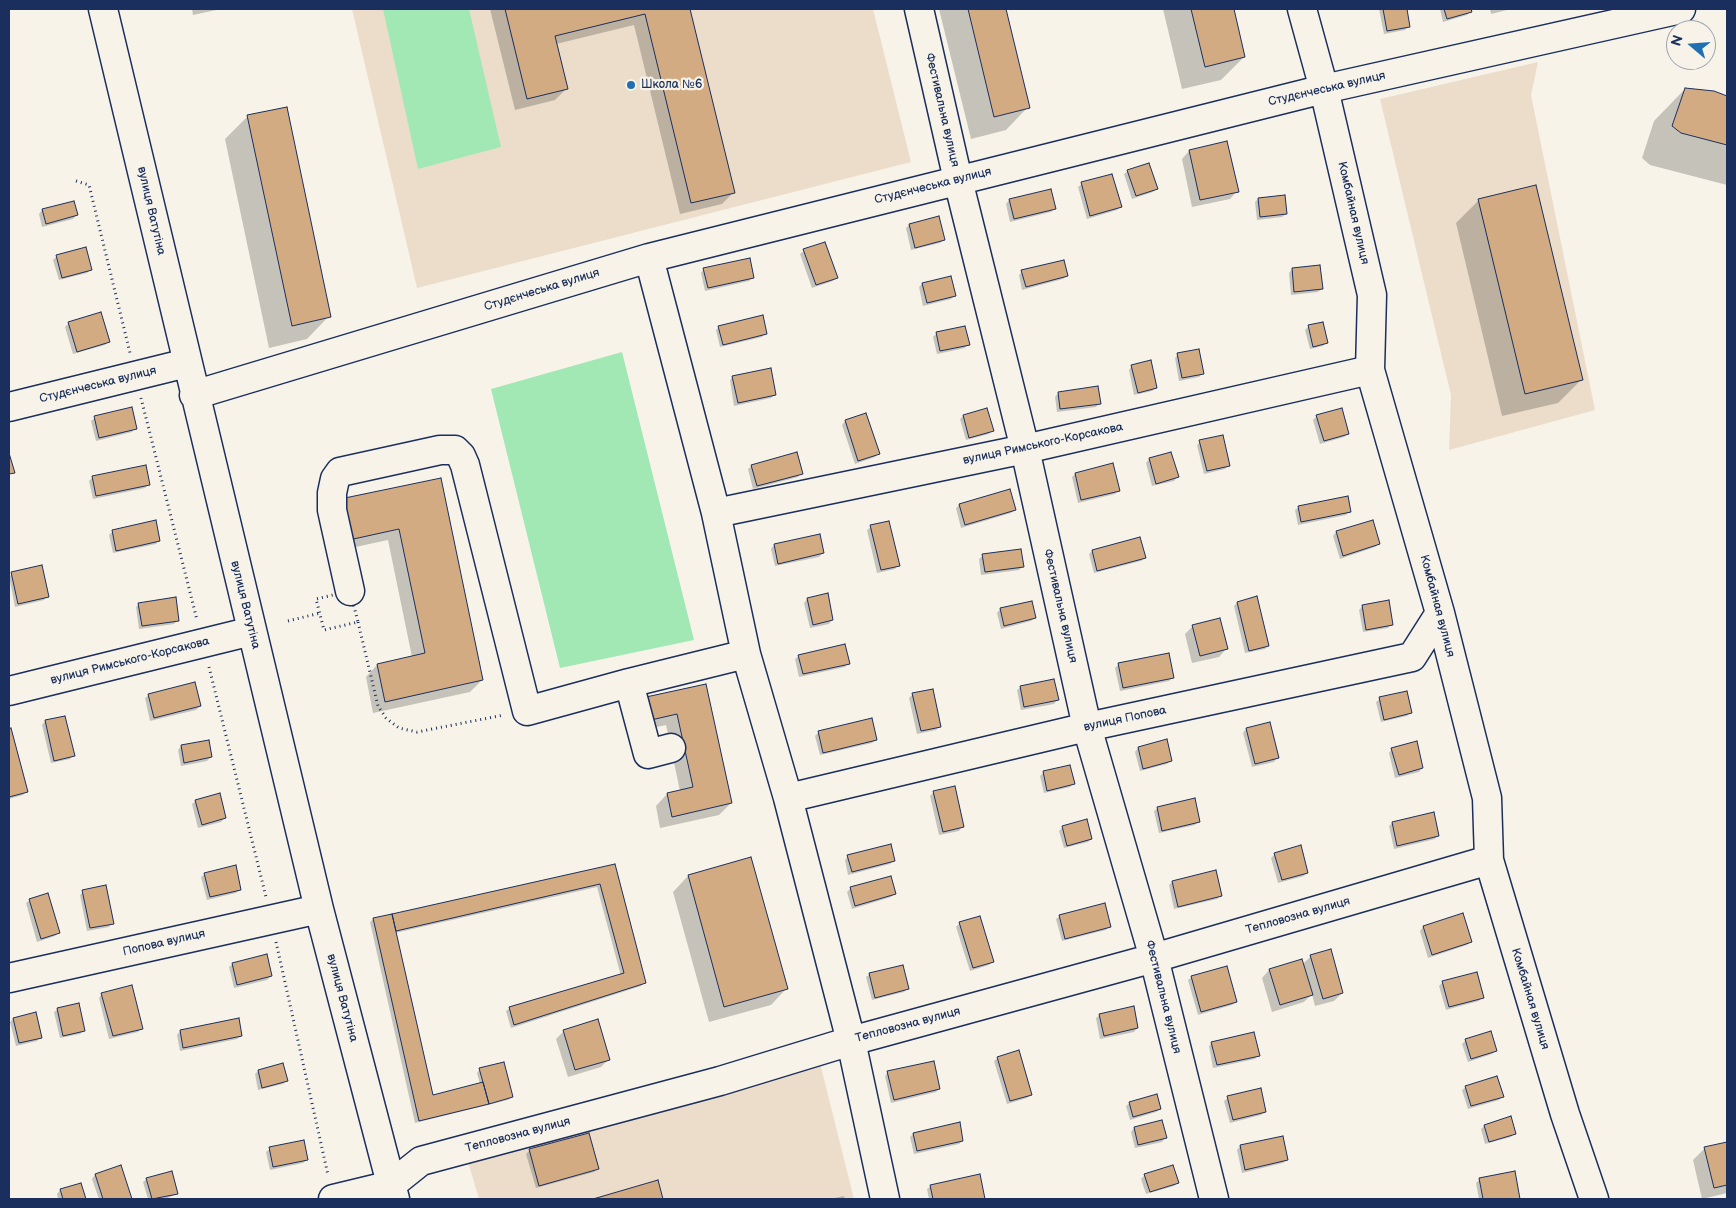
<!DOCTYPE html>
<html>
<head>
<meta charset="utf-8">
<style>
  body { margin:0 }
  #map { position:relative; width:1736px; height:1208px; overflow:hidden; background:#f7f3e8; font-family:"Balsamiq Sans",sans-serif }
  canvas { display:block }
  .frame { position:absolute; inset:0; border:10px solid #1b2f5e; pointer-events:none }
  .north { position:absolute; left:1666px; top:20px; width:50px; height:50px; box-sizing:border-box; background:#f7f3e8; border:1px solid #9fa5b1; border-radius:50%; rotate:288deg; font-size:14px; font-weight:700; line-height:20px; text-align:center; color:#1b2f5e }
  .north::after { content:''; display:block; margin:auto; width:18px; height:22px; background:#1f6fb2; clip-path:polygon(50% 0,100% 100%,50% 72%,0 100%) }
</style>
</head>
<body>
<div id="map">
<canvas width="1736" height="1208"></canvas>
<div class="frame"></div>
<div class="north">N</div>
</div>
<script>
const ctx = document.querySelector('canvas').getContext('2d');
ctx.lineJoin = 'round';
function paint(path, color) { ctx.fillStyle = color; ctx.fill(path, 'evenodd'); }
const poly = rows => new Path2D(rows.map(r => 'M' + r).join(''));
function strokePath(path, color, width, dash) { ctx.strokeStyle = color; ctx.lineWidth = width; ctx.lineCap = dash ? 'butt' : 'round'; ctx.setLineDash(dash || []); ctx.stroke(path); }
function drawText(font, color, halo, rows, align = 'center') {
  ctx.font = font + ' "Balsamiq Sans",sans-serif'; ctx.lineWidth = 4.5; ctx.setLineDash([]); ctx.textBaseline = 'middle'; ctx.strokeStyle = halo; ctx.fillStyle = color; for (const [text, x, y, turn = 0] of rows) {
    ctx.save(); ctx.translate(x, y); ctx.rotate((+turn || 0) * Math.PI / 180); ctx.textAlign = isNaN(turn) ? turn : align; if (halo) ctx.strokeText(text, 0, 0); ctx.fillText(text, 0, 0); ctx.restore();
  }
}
paint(poly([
  [352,9,873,9,911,162,417,288],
  [1538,62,1531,95,1595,410,1449,450,1451,395,1380,99],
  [820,1063,854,1199,479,1199,468,1162]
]), '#ecddca');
paint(poly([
  [383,9,469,9,501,147,418,169],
  [622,352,694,640,560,668,491,389]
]), '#a1e8b5');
paint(poly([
  [192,9,221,9,193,15],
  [490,9,689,9,734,192,722,204,680,214,634,25,556,44,567,88,555,100,515,110],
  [939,9,1004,9,1028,107,1006,130,971,139],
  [1163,9,1232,9,1244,57,1221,80,1182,89],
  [1379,9,1405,9,1409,26,1405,30,1384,34],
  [1440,9,1470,9,1471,11,1467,15,1443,22],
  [1490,9,1511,9,1491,14],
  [1685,89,1714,93,1727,97,1727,185,1650,165,1642,158,1654,121],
  [248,116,329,316,307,339,269,348,225,139],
  [1189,151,1237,191,1230,199,1192,207,1182,159],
  [1128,171,1156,189,1153,192,1132,199,1124,174],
  [1082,184,1120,207,1117,210,1087,219,1078,187],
  [1050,190,1054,209,1051,212,1010,222,1006,204,1009,200],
  [1258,199,1286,214,1282,217,1257,220,1255,202],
  [1479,200,1581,380,1558,403,1502,416,1456,223],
  [42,210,77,215,73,219,42,227,39,214],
  [909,225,944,240,940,243,911,250,906,228],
  [804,251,836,277,833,281,812,288,800,254],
  [57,256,91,269,87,273,59,280,53,260],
  [704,269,753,277,749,281,705,291,701,273],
  [1292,269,1322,289,1318,292,1291,295,1289,273],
  [1022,272,1067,276,1063,279,1022,290,1019,275],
  [922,284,954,296,951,299,923,306,919,287],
  [69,323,108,342,105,345,73,354,65,327],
  [1309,326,1326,343,1323,346,1310,349,1305,330],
  [719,327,766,333,762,337,720,347,716,330],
  [937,333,968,344,965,348,937,354,933,337],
  [1178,354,1203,373,1199,377,1179,381,1175,358],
  [1132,366,1156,388,1152,391,1134,395,1129,370],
  [733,377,775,395,771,398,734,406,730,380],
  [1058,393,1100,403,1096,407,1057,412,1055,397],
  [865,415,878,454,875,457,855,464,842,425,845,421],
  [963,416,992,431,989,434,966,440,960,419],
  [1317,416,1348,434,1344,437,1320,444,1313,420],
  [95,418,135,428,132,432,96,441,91,421],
  [1200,442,1229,465,1225,469,1204,474,1197,445],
  [1149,459,1177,477,1174,481,1152,486,1146,463],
  [752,466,801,473,798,477,753,489,748,469],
  [1075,474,1118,491,1115,494,1078,503,1072,477],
  [93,477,149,484,145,488,93,499,89,481],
  [440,479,482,680,470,692,373,713,366,677,377,665,412,657,388,540,337,551,328,512],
  [1009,490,1015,510,1011,513,961,528,956,508,959,505],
  [1299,507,1349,512,1346,515,1298,525,1295,510],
  [1372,521,1379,544,1375,547,1340,559,1333,536,1336,532],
  [871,527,898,565,895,569,877,573,867,530],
  [113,531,159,540,156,544,113,553,109,535],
  [774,545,823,553,819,557,775,566,771,549],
  [1092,551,1145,558,1141,561,1094,573,1089,554],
  [983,556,1022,567,1019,570,981,575,979,559],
  [41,566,48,596,44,600,15,607,9,576],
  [807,599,832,620,829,624,810,628,804,603],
  [1031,602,1035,618,1031,621,1001,629,997,613,1000,609],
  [1237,603,1268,645,1265,649,1245,653,1234,606],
  [139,604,178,620,174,624,139,629,136,607],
  [1363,606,1391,624,1388,628,1363,632,1359,610],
  [1193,626,1226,649,1219,657,1192,663,1185,634],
  [799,656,848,663,845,667,799,677,795,659],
  [1119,664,1173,677,1169,681,1120,691,1115,668],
  [705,685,731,803,719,815,660,828,656,806,667,794,680,791,666,725,639,731,634,710],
  [1021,687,1057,700,1054,704,1021,710,1017,690],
  [913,694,940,726,936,730,917,734,909,698],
  [149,695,200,706,196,710,150,721,145,698],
  [1380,699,1410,713,1407,716,1381,722,1376,702],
  [45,721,73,755,70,759,51,763,42,725],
  [1269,724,1277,758,1274,762,1252,767,1243,733,1246,729],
  [9,730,26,792,23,795,9,799],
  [819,732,876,740,872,743,820,755,815,736],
  [181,746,211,757,207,761,181,766,178,750],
  [1138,748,1171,760,1167,764,1140,771,1135,752],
  [1392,749,1422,768,1419,772,1395,778,1389,753],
  [1044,772,1073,784,1070,787,1044,793,1040,776],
  [934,792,962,827,959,831,939,835,930,796],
  [196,801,225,818,221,822,198,828,192,804],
  [1158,808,1199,821,1195,825,1159,833,1154,811],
  [1392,823,1438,835,1435,839,1394,849,1389,826],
  [1063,827,1091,839,1088,842,1064,848,1059,831],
  [1275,854,1307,872,1304,876,1278,883,1271,858],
  [848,856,894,861,890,864,848,875,845,860],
  [614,866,644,982,641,986,511,1028,506,1011,510,1008,621,976,597,887,395,933,432,1097,480,1084,477,1073,480,1069,512,1097,508,1100,415,1123,370,922,373,919],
  [205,874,240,889,236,893,207,900,201,877],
  [688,876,786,989,771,1005,709,1022,673,892],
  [1172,882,1221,896,1217,899,1174,909,1169,885],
  [851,888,895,894,891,897,852,909,847,892],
  [83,892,112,923,109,927,87,931,80,895],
  [30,900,58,933,55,936,37,942,26,903],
  [1462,915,1470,942,1467,945,1428,958,1420,931,1423,927],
  [1060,916,1110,926,1106,930,1062,941,1056,919],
  [960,923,993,961,989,965,970,971,956,927],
  [1311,956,1342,993,1334,1001,1315,1006,1312,994,1304,1002,1272,1012,1262,978,1269,970,1303,964],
  [233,964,271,976,267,980,234,988,229,967],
  [870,974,907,989,904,992,872,1000,866,977],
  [1192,977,1236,1002,1232,1005,1198,1015,1188,980],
  [1443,982,1482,997,1479,1001,1446,1010,1439,986],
  [102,994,142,1028,138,1032,109,1039,99,998],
  [58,1009,84,1031,80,1034,60,1038,54,1012],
  [1100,1015,1137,1028,1134,1032,1100,1039,1096,1018],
  [13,1019,41,1037,37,1041,16,1046,10,1022],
  [180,1031,241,1036,237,1039,180,1051,177,1035],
  [564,1031,609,1059,601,1067,568,1077,556,1039],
  [1466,1040,1496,1050,1492,1054,1468,1062,1462,1044],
  [1212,1043,1258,1055,1255,1059,1213,1068,1209,1046],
  [998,1058,1031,1095,1027,1098,1007,1104,994,1061],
  [258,1071,286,1081,283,1084,258,1090,255,1074],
  [888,1072,939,1089,936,1092,891,1103,885,1076],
  [1466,1087,1502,1096,1499,1100,1468,1109,1462,1090],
  [1228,1098,1265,1112,1261,1115,1230,1123,1224,1101],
  [1130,1103,1160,1109,1156,1112,1130,1120,1126,1106],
  [1161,1121,1165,1138,1162,1142,1135,1148,1131,1132,1134,1128],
  [1484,1126,1514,1133,1511,1137,1485,1144,1481,1129],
  [913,1134,962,1141,959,1144,914,1154,910,1137],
  [1727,1143,1727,1193,1702,1199,1693,1160,1704,1149],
  [1240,1146,1287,1160,1283,1163,1242,1173,1237,1150],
  [270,1149,307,1160,303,1163,270,1170,266,1152],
  [530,1150,597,1169,594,1172,536,1188,526,1154],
  [120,1167,131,1199,99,1199,92,1179,95,1175],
  [1145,1175,1177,1183,1174,1186,1146,1194,1141,1179],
  [979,1176,983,1199,929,1199,927,1189,931,1186],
  [147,1179,177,1194,165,1199,148,1199,143,1182],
  [1480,1179,1519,1199,1479,1199,1476,1183],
  [658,1182,662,1199,598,1199],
  [80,1184,85,1199,58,1199,57,1194,60,1190],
  [844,1196,845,1199,830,1199]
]), '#0003');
const building = poly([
  [505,9,690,9,735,193,691,203,645,14,555,36,568,89,527,99,505,9],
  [968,9,1006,9,1030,108,994,117,968,9],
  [1191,9,1234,9,1245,57,1205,67,1191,9],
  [1383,9,1407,9,1410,27,1387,31,1383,9],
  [1444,9,1471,9,1472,12,1447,19,1444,9],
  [1685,88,1714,91,1727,96,1727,145,1681,133,1672,126,1685,88],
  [287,107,331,317,292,326,247,115,287,107],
  [1227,141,1239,192,1200,200,1189,150,1227,141],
  [1149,163,1158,189,1136,196,1127,170,1149,163],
  [1112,174,1122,207,1090,216,1081,182,1112,174],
  [1536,185,1583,380,1525,394,1478,199,1536,185],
  [1051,189,1056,209,1014,219,1009,199,1051,189],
  [1285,195,1287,214,1260,217,1258,198,1285,195],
  [74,201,78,215,46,224,42,209,74,201],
  [939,216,945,240,915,248,909,224,939,216],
  [825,242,838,278,816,285,803,249,825,242],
  [86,247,92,270,62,278,56,255,86,247],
  [750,258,754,278,708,288,703,268,750,258],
  [1064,260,1068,276,1026,287,1021,270,1064,260],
  [1320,265,1323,289,1294,292,1292,268,1320,265],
  [951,276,956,296,927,303,922,283,951,276],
  [101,312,110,342,77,352,68,322,101,312],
  [763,315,767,334,723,345,718,326,763,315],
  [1323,322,1328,343,1313,347,1308,325,1323,322],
  [965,326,970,345,940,351,936,332,965,326],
  [1199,349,1204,374,1182,378,1177,353,1199,349],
  [1151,360,1157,388,1138,393,1131,365,1151,360],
  [771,368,776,395,738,403,732,376,771,368],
  [1098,386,1101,404,1060,409,1058,392,1098,386],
  [132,407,137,429,99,438,94,416,132,407],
  [987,408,994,431,969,438,963,415,987,408],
  [1342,408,1349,434,1324,441,1316,415,1342,408],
  [866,413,880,454,858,461,845,420,866,413],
  [1223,435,1230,466,1207,471,1199,440,1223,435],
  [797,452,803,474,757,486,751,465,797,452],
  [1171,452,1179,477,1156,484,1149,458,1171,452],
  [9,453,15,473,9,474,9,453],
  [1113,463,1120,491,1081,500,1075,473,1113,463],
  [146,465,150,485,96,496,92,476,146,465],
  [441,478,483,680,385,702,377,664,425,653,399,529,349,540,340,499,441,478],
  [1010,489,1016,510,965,525,959,504,1010,489],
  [1348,496,1351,512,1301,522,1298,506,1348,496],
  [156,520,160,541,116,551,112,530,156,520],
  [1373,520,1380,544,1343,556,1336,531,1373,520],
  [889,521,900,566,881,570,870,525,889,521],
  [820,534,824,553,778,564,774,544,820,534],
  [1140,537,1146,558,1097,571,1092,550,1140,537],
  [1021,549,1024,567,985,572,982,554,1021,549],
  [42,565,49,597,18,604,11,572,42,565],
  [828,593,833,620,813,625,807,598,828,593],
  [1257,596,1269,646,1249,651,1237,602,1257,596],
  [176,597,179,621,142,626,138,603,176,597],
  [1389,600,1393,625,1366,630,1362,605,1389,600],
  [1032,601,1036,618,1004,626,1000,608,1032,601],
  [1220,618,1228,649,1200,656,1192,625,1220,618],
  [845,644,850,664,803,674,798,655,845,644],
  [1169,653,1174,678,1123,688,1118,663,1169,653],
  [1054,679,1059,700,1024,707,1020,686,1054,679],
  [195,682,201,706,154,718,148,694,195,682],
  [706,684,732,803,672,817,667,793,693,787,677,714,651,720,646,697,706,684],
  [933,689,941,727,921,731,912,693,933,689],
  [1407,691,1412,713,1384,720,1379,697,1407,691],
  [65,716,75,756,54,761,45,720,65,716],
  [872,718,877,740,823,753,818,731,872,718],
  [1270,722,1279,758,1255,764,1246,728,1270,722],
  [11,728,28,792,9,797,9,729,11,728],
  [1167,739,1172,761,1143,769,1138,747,1167,739],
  [209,740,212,757,184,763,181,745,209,740],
  [1417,741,1423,768,1399,775,1391,748,1417,741],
  [1070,765,1075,784,1047,791,1043,771,1070,765],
  [955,786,964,827,943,832,933,791,955,786],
  [220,793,226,818,202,825,195,800,220,793],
  [1195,798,1200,822,1162,831,1157,807,1195,798],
  [1434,812,1439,836,1397,846,1392,822,1434,812],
  [1087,819,1092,839,1067,846,1062,826,1087,819],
  [891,844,895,861,852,872,847,855,891,844],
  [1301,845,1308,873,1282,880,1274,853,1301,845],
  [751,857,788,989,724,1007,688,875,751,857],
  [615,864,646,983,514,1025,509,1007,624,973,600,884,396,931,392,914,615,864],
  [236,865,241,890,210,897,204,873,236,865],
  [1216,870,1222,896,1178,907,1172,881,1216,870],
  [891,876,896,894,855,906,850,887,891,876],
  [106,885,114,924,90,928,82,890,106,885],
  [48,893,60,933,41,939,29,899,48,893],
  [1105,903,1111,927,1065,939,1059,915,1105,903],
  [1463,913,1472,942,1432,955,1423,926,1463,913],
  [392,914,433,1095,483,1082,489,1104,419,1121,373,918,392,914],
  [980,916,994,962,973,968,959,922,980,916],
  [1331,949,1343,993,1323,999,1310,955,1331,949],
  [267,954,272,976,237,985,232,963,267,954],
  [1302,959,1313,995,1280,1005,1269,969,1302,959],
  [903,965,909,989,875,998,869,973,903,965],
  [1227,966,1237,1002,1201,1012,1191,976,1227,966],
  [1477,972,1484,998,1449,1007,1442,981,1477,972],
  [132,985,143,1029,113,1036,101,993,132,985],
  [79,1003,85,1031,63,1036,57,1008,79,1003],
  [1134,1006,1138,1028,1104,1036,1099,1014,1134,1006],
  [36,1012,42,1038,19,1043,13,1018,36,1012],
  [239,1018,242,1036,183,1048,180,1030,239,1018],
  [598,1019,610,1060,575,1070,563,1030,598,1019],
  [1491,1031,1497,1051,1471,1059,1465,1039,1491,1031],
  [1254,1032,1260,1056,1217,1065,1211,1042,1254,1032],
  [1019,1050,1032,1095,1010,1101,997,1057,1019,1050],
  [934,1061,940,1089,894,1100,887,1071,934,1061],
  [504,1062,513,1097,489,1104,479,1068,504,1062],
  [283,1063,288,1081,262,1088,258,1070,283,1063],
  [1497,1076,1504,1097,1471,1106,1465,1086,1497,1076],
  [1261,1088,1266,1112,1233,1120,1227,1096,1261,1088],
  [1157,1094,1161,1109,1133,1117,1129,1102,1157,1094],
  [1511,1116,1516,1134,1489,1142,1484,1125,1511,1116],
  [1162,1120,1167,1138,1138,1145,1134,1127,1162,1120],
  [960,1122,963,1141,917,1151,913,1133,960,1122],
  [589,1133,599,1169,539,1186,529,1149,589,1133],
  [1283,1136,1288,1160,1245,1170,1240,1145,1283,1136],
  [304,1140,308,1160,273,1167,269,1147,304,1140],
  [1727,1142,1727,1185,1714,1188,1704,1147,1727,1142],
  [121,1165,132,1199,103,1199,95,1174,121,1165],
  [1173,1165,1179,1183,1150,1192,1144,1174,1173,1165],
  [172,1171,178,1194,152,1199,146,1178,172,1171],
  [1515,1171,1520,1199,1483,1199,1479,1178,1515,1171],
  [980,1174,985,1199,933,1199,930,1185,980,1174],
  [658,1180,663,1199,593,1199,658,1180],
  [81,1183,86,1199,63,1199,60,1189,81,1183]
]);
paint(building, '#d2ab83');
strokePath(building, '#1b2f5e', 1);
const minor = poly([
  [103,9,319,909,395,1199],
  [919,9,958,180,1025,449,1087,727,1154,958,1214,1199],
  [1302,9,1324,89,1372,295,1370,370,1440,613,1487,798,1489,860,1565,1114,1594,1199],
  [649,258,716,513,746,654,788,798,851,1041,885,1199],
  [194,395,649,258,1324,89,1681,9],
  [9,407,187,363],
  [716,513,1025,449,1370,370],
  [350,591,332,510,332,493,335,479,340,472,440,450,455,450,461,456,465,465,527,711,629,683,648,754,671,748],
  [629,683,746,654],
  [9,691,252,631],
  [788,798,1087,727,1412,657,1440,613],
  [9,978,319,909],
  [333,1199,391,1185,421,1161,720,1081,851,1041,1154,958,1489,860]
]);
strokePath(minor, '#1b2f5e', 31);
strokePath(poly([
  [76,181,89,185,130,353],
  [141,398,197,620],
  [350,591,358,622,324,630,316,599,350,591],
  [288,621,320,613],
  [358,622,378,706,386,718,399,728,417,732,504,715],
  [209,667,266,897],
  [276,942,328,1175]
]), '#1b2f5e', 3, [1, 4]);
strokePath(minor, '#f7f3e8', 28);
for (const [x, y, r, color] of [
  [631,85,5,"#1f6fb2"]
]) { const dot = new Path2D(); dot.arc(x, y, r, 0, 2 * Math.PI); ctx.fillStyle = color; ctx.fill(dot); strokePath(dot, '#f7f3e8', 2); }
drawText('12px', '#1b2f5e', '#f7f3e8', [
  ["Школа №6",641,85]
], 'left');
drawText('12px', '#1b2f5e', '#f7f3e8', [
  ["Студєнчеська вулиця",1327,89,-13],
  ["Фестивальна вулиця",942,110,77],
  ["Студєнчеська вулиця",933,186,-14],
  ["вулиця Ватутіна",151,211,77],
  ["Комбайная вулиця",1353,213,77],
  ["Студєнчеська вулиця",542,290,-17],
  ["Студєнчеська вулиця",98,385,-14],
  ["вулиця Римського-Корсакова",1043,444,-12],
  ["вулиця Ватутіна",245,605,76],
  ["Фестивальна вулиця",1060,606,77],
  ["Комбайная вулиця",1437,606,75],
  ["вулиця Римського-Корсакова",130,661,-14],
  ["вулиця Попова",1125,719,-12],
  ["Тепловозна вулиця",1298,916,-16],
  ["Попова вулиця",164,943,-13],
  ["Фестивальна вулиця",1163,997,76],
  ["вулиця Ватутіна",342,998,75],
  ["Комбайная вулиця",1530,999,73],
  ["Тепловозна вулиця",908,1025,-15],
  ["Тепловозна вулиця",518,1135,-15]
]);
</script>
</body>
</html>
